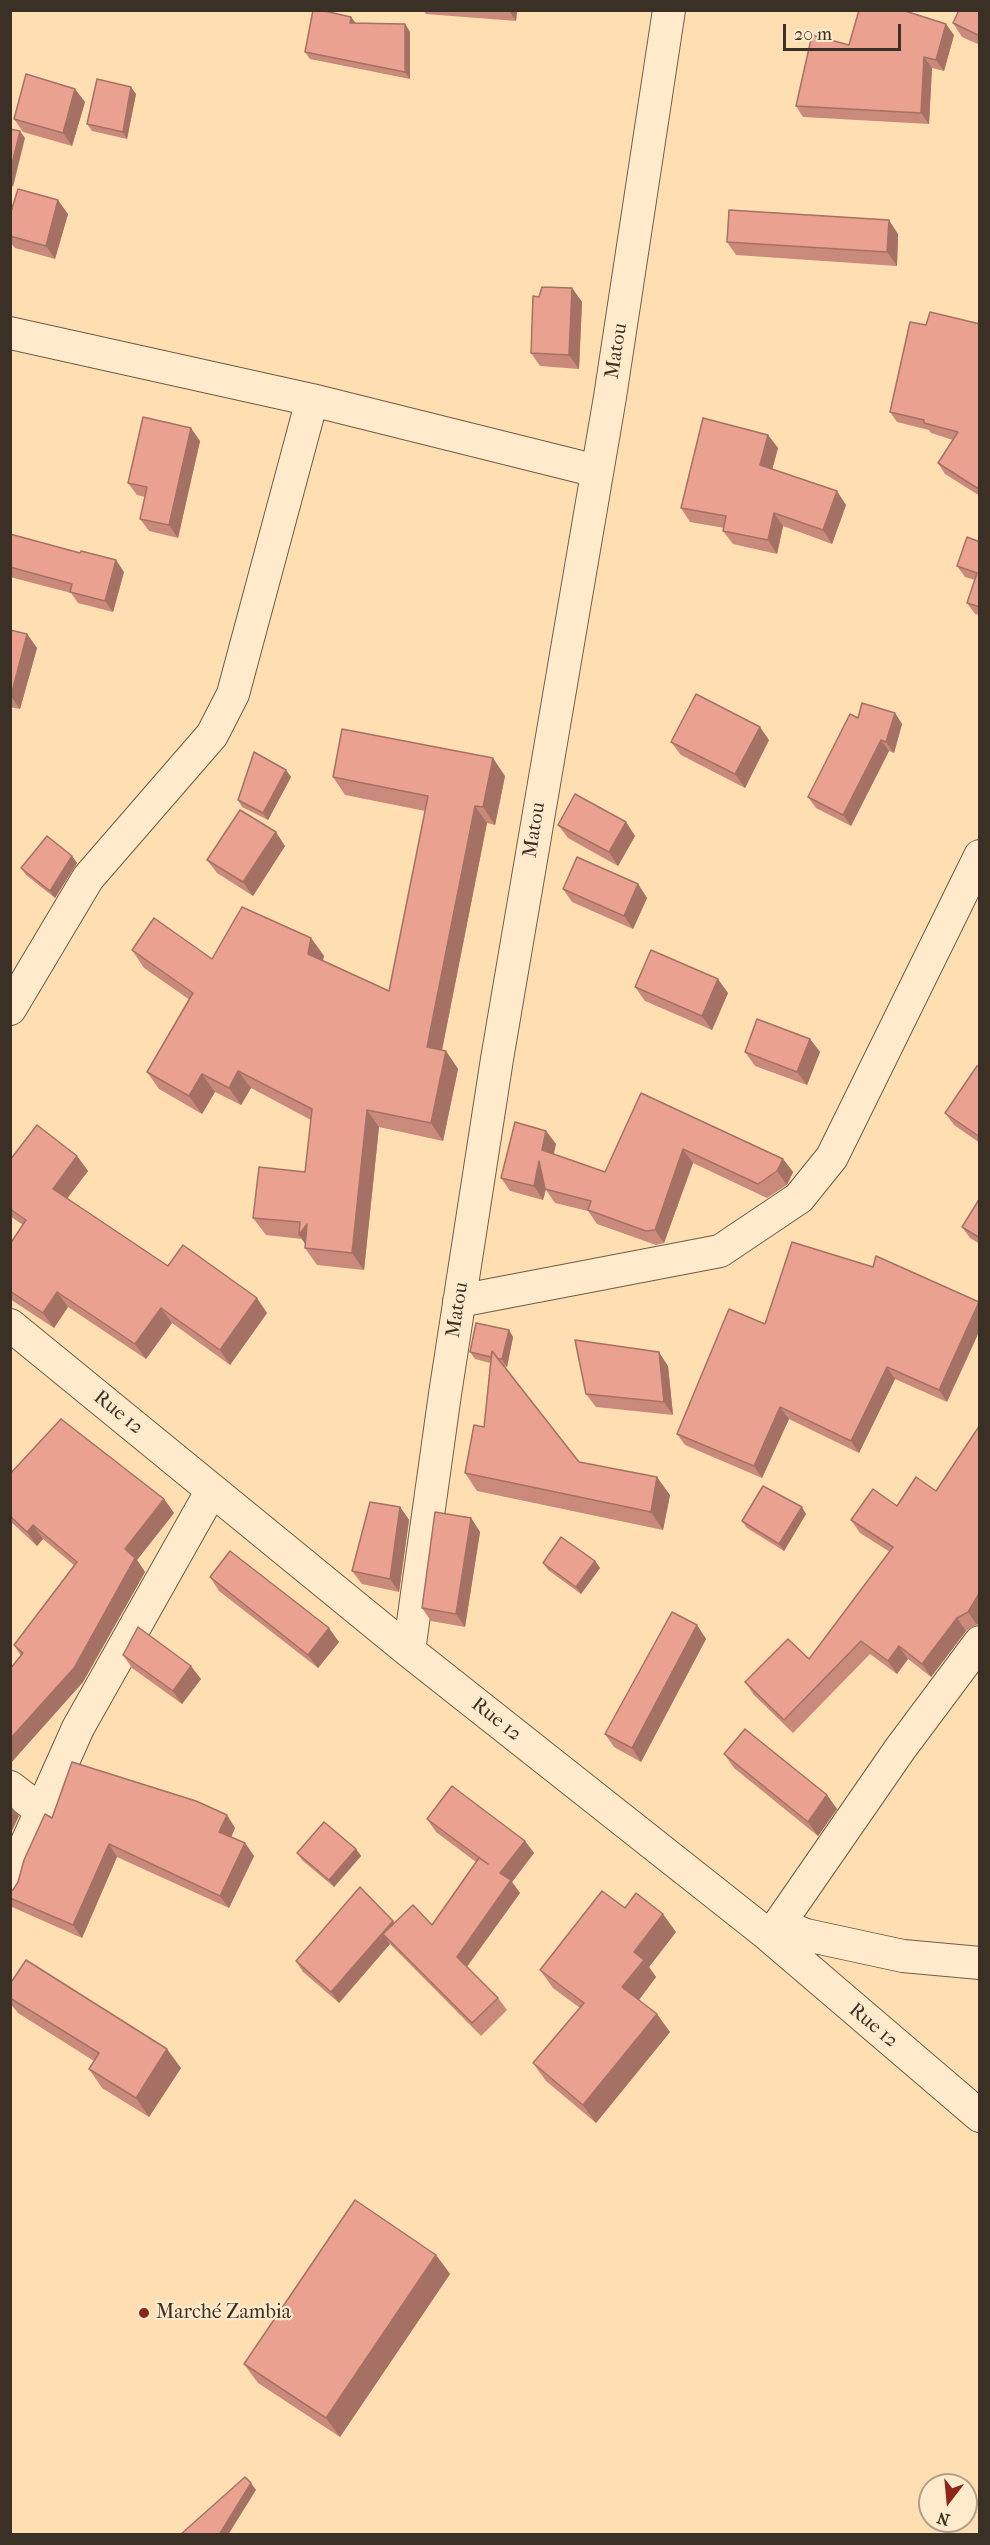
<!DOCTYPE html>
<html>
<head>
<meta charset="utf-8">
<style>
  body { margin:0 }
  #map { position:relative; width:990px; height:2545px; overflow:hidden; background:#ffdfb1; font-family:"IM FELL French Canon",serif }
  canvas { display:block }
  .frame { position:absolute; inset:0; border:12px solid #3b3025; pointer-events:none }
  .north { position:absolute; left:918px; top:2473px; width:60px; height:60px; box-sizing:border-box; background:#ffeacc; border:2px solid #b1a089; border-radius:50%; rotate:196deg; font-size:16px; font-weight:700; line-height:24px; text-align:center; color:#3b3025 }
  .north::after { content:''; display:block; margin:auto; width:21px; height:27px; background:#8f2418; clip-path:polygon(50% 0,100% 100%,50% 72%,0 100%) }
  .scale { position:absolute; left:783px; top:24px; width:118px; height:27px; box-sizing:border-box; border:3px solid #3b3025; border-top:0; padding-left:8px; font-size:18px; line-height:21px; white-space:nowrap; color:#3b3025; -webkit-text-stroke:4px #ffeacc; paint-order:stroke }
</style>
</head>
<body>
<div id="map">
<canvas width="990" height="2545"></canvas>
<div class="frame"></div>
<div class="north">N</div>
<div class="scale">20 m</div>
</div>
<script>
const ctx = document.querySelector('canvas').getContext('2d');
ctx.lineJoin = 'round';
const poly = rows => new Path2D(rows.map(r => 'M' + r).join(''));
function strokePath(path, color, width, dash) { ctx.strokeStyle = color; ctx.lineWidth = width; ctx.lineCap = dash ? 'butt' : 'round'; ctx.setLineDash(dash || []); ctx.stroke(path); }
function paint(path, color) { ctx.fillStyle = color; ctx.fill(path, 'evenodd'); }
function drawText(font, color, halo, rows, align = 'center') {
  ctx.font = font + ' "IM FELL French Canon",serif'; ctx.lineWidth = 4.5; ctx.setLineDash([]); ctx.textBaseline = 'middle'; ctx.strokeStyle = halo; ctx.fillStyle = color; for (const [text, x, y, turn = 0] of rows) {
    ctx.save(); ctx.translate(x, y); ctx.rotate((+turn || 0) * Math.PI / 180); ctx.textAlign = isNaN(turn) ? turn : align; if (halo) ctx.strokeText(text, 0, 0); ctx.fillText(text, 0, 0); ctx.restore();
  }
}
const street = poly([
  [10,333,312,400,597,471],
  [10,1009,88,878,212,735,233,694,312,400],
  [459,1301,720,1251,799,1198,832,1157,980,856],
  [10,1325,409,1651,767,1934,980,2116],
  [409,1651,445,1394,497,1059,610,397,669,10],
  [10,1787,40,1810],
  [10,1890,16,1867,78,1728,212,1490],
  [779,1924,806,1935,903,1956,980,1963],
  [767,1934,779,1924,900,1749,980,1642]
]);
strokePath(street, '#6c5c48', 34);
strokePath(street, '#ffeacc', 32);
paint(poly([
  [423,10,517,10,516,21,426,14],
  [980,10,980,45,962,37,953,23],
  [351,17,356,23,405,24,410,32,410,79,310,59,305,52],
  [954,35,944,71,932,68,929,124,803,117,796,106,849,45],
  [75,89,85,102,72,146,23,132,14,119],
  [136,94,127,139,92,131,87,124],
  [68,214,55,259,15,248,10,242,10,215],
  [898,234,897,266,736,255,727,242],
  [572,288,582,302,579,369,540,366,531,353,539,297],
  [980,324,980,496,945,474,938,463,953,440,931,433,929,430,897,422,890,412,926,325],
  [768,435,778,448,772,469,846,505,832,544,783,526,777,554,733,544,723,531,724,528,690,522,681,508],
  [200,441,178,538,149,531,140,519,145,497,137,495,128,483],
  [10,534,124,572,113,612,78,603,71,593,10,577],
  [980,542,980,615,975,614,967,603,975,580,965,577,957,566],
  [10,630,27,634,37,648,20,709,10,707],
  [895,713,902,724,894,753,889,751,851,826,816,808,808,797,858,718],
  [769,740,745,788,681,755,671,742],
  [286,770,291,777,268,820,242,807,238,800],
  [505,776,495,825,487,823,442,1050,446,1051,458,1069,443,1141,379,1127,364,1270,317,1265,305,1248,305,1243,302,1239,266,1235,253,1218,305,1172,311,1120,251,1088,241,1105,215,1092,202,1114,159,1089,147,1072,190,1000,144,968,132,950,212,959,311,938,324,956,323,960,389,991,425,811,345,795,333,777],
  [626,822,635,836,618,866,568,838,558,825],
  [285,846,253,896,217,873,207,860],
  [72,856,77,863,55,898,26,875,21,868],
  [638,884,647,898,633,929,572,902,563,889],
  [635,987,728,993,712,1030,645,1001],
  [810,1039,820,1052,807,1085,755,1066,745,1052],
  [980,1068,980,1143,954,1125,945,1113],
  [641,1093,783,1159,793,1172,787,1185,767,1198,693,1163,664,1243,656,1245,597,1224,588,1211,555,1203,546,1190,543,1200,510,1191,501,1178,546,1131,556,1144,554,1154,605,1172],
  [77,1156,88,1171,67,1198,168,1266,267,1313,230,1365,172,1323,146,1359,68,1307,54,1328,10,1299,10,1244,23,1225,10,1216,10,1160],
  [980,1198,980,1244,970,1238,962,1227],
  [873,1267,947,1402,895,1379,859,1453,789,1419,762,1478,685,1445,677,1434,765,1324],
  [509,1330,513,1337,507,1367,504,1366,579,1462,670,1495,663,1530,477,1491,465,1473,484,1427,490,1363,475,1359,470,1352],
  [668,1366,673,1415,596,1407,586,1394],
  [980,1425,980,1620,977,1625,966,1631,931,1677,908,1659,897,1674,870,1654,793,1733,754,1695,745,1682,809,1659,890,1552,860,1533,851,1520,897,1506,936,1491],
  [10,1474,164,1499,174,1513,137,1560,145,1572,83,1682,10,1764,10,1669,21,1656,14,1645,75,1566,43,1539,37,1546,10,1521],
  [400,1507,409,1520,399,1592,362,1584,352,1571],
  [806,1514,784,1551,747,1528,742,1521],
  [471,1518,480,1532,465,1627,431,1621,422,1608],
  [595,1561,600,1568,581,1594,548,1570,543,1563],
  [210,1577,339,1642,318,1668,219,1591],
  [697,1625,706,1639,641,1762,614,1747,605,1734],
  [123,1655,201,1679,182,1704,132,1668],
  [724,1754,827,1795,837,1809,818,1836,734,1768],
  [227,1815,235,1828,231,1837,245,1843,254,1856,229,1908,117,1857,82,1938,12,1907,10,1906,10,1891,13,1890,18,1882,52,1818],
  [427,1819,525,1841,534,1853,512,1882,520,1893,467,1967,498,1998,507,2010,481,2036,390,1944,339,2003,303,1972,296,1961,395,1923,432,1925,476,1862,436,1832],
  [356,1849,361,1856,334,1887,302,1860,297,1853],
  [676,1932,649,1967,656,1977,639,2000,670,2032,596,2123,546,2081,533,2063,580,2008,553,1988,540,1970],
  [10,1984,181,2068,149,2117,102,2088,89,2069,94,2061,18,2013,10,2003],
  [436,2255,450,2274,340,2437,258,2383,244,2364]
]), '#ca8a7b');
paint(poly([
  [509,10,517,10,516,21],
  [351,17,356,24,350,23],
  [405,24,410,32,410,79,405,72],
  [946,24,954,35,944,71,936,60],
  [924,57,932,68,929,124,921,113],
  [131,87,136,94,127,139,123,132],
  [75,89,85,102,72,146,63,133],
  [20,131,25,138,13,187,10,183,10,172],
  [58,200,68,214,55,259,46,246],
  [889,220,898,234,897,266,887,252],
  [572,288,582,302,579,369,569,355],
  [191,428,200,441,178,538,169,525],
  [768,435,778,448,770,478,760,465],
  [837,491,846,505,832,544,823,530],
  [774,513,783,526,777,554,768,540],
  [116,560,124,572,113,612,105,601],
  [27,634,37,648,20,709,11,696],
  [895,713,902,724,894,753,886,742],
  [760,727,769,740,745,788,735,774],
  [881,740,889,751,851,826,843,815],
  [493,758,505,776,495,825,483,807],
  [286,770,291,777,268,820,263,813],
  [475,806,487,823,439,1065,427,1047],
  [626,822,635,836,618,866,609,852],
  [276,832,285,846,253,896,243,882],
  [72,856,77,863,55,898,50,891],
  [638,884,647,898,633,929,624,916],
  [311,938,324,956,320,971,308,954],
  [718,979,728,993,712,1030,702,1016],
  [810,1039,820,1052,807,1085,797,1072],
  [446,1051,458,1069,443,1141,431,1123],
  [238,1071,251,1088,241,1105,229,1088],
  [202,1074,215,1092,202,1114,189,1096],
  [367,1110,379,1127,364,1270,352,1253],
  [546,1131,556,1144,551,1163,542,1150],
  [683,1149,693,1163,664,1243,655,1230],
  [77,1156,88,1171,63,1204,53,1189],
  [783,1159,793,1172,787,1185,777,1171],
  [539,1161,549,1175,543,1200,534,1186],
  [307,1224,308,1248,299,1235],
  [57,1292,68,1307,54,1328,43,1313],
  [257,1298,267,1313,230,1365,220,1350],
  [979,1302,980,1330,947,1402,939,1390],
  [161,1308,172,1323,146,1359,135,1344],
  [509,1330,513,1337,507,1367,502,1359],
  [659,1352,668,1366,673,1415,664,1402],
  [887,1367,895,1379,859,1453,851,1441],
  [780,1407,789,1419,762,1478,754,1466],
  [657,1477,670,1495,663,1530,651,1512],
  [164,1499,174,1513,137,1560,145,1572,83,1682,10,1764,10,1739,125,1549],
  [400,1507,409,1520,399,1592,390,1579],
  [802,1507,806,1514,784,1551,779,1544],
  [471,1518,480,1532,465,1627,456,1614],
  [33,1525,43,1539,37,1546,27,1532],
  [595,1561,600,1568,581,1594,576,1587],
  [980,1592,980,1620,977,1625,968,1612],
  [957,1618,966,1631,931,1677,922,1664],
  [697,1625,706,1639,641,1762,632,1748],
  [329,1628,339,1642,318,1668,308,1655],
  [899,1646,908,1659,897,1674,888,1661],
  [191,1666,201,1679,182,1704,173,1691],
  [827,1795,837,1809,818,1836,808,1822],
  [10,1805,19,1816,10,1835],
  [227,1815,235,1828,228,1845,219,1832],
  [525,1841,534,1853,512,1882,520,1893,465,1969,457,1957,500,1873],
  [245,1843,254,1856,229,1908,220,1896],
  [109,1844,117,1857,82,1938,73,1925],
  [356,1849,361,1856,334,1887,329,1880],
  [663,1914,676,1932,649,1967,656,1977,635,2005,622,1987,634,1952],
  [393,1921,401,1932,383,1934,390,1944,339,2003,331,1992],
  [657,2014,670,2032,596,2123,583,2105],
  [167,2049,181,2068,149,2117,136,2098],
  [436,2255,450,2274,340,2437,326,2418],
  [251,2483,256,2490,228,2535,219,2535]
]), '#a47164');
const building = poly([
  [313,10,320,10,351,17,350,23,405,24,405,72,305,52,313,10],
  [859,10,902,10,946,24,936,60,924,57,921,113,796,106,812,35,849,45,859,10],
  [959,10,980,10,980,36,953,23,959,10],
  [26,74,75,89,63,133,14,119,26,74],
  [97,79,131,87,123,132,87,124,97,79],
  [10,129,20,131,10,172,10,129],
  [18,189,58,200,46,246,10,236,10,215,18,189],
  [729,210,889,220,887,252,727,242,729,210],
  [542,287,572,288,569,355,531,353,533,296,539,297,542,287],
  [930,312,980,324,980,485,977,488,938,463,958,432,924,423,924,420,890,412,910,322,926,325,930,312],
  [143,417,191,428,169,525,140,519,147,487,128,483,143,417],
  [703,418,768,435,760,465,837,491,823,530,774,513,768,540,723,531,726,516,681,508,703,418],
  [10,534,80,553,81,551,116,560,105,601,70,592,72,584,10,567,10,534],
  [967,537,980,542,980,607,967,603,977,573,957,566,967,537],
  [10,630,27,634,11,696,10,696,10,630],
  [696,694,760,727,735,774,671,742,696,694],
  [862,703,895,713,886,742,881,740,843,815,808,797,850,714,858,718,862,703],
  [342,729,493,758,483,807,475,806,427,1047,446,1051,431,1123,367,1110,352,1253,305,1248,307,1224,299,1235,300,1222,253,1218,259,1167,305,1172,312,1109,238,1071,229,1088,202,1074,189,1096,147,1072,193,993,132,950,154,918,212,959,242,907,311,938,308,954,389,991,428,796,333,777,342,729],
  [254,752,286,770,263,813,238,800,254,752],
  [575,794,626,822,609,852,558,825,575,794],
  [240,810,276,832,243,882,207,860,240,810],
  [47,836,72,856,50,891,21,868,47,836],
  [577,857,638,884,624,916,563,889,577,857],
  [651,950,718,979,702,1016,635,987,651,950],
  [757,1019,810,1039,797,1072,745,1052,757,1019],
  [977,1066,980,1068,980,1137,945,1113,977,1066],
  [641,1093,783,1159,777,1171,758,1184,683,1149,655,1230,646,1231,588,1210,591,1201,545,1189,539,1161,534,1186,501,1178,515,1122,546,1131,542,1150,605,1172,641,1093],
  [37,1125,77,1156,53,1189,168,1266,183,1245,257,1298,220,1350,161,1308,135,1344,57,1292,43,1313,10,1291,10,1244,26,1220,10,1209,10,1160,37,1125],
  [980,1198,980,1238,962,1227,980,1198],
  [792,1242,873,1267,876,1256,979,1302,939,1390,887,1367,851,1441,780,1407,754,1466,677,1434,729,1309,765,1324,792,1242],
  [476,1323,509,1330,502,1359,498,1359,492,1351,491,1357,470,1352,476,1323],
  [575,1340,659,1352,664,1402,586,1394,575,1340],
  [492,1351,579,1462,657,1477,651,1512,465,1473,474,1425,484,1427,492,1351],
  [61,1419,164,1499,125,1549,135,1558,74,1668,10,1739,10,1669,23,1653,14,1645,77,1562,33,1525,27,1532,10,1516,10,1474,61,1419],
  [980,1425,980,1592,968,1612,957,1618,922,1664,899,1646,888,1661,861,1641,784,1720,745,1682,788,1639,809,1659,893,1547,851,1520,873,1489,897,1506,916,1477,936,1491,980,1425],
  [763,1486,802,1507,779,1544,742,1521,763,1486],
  [370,1502,400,1507,390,1579,352,1571,370,1502],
  [435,1512,471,1518,456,1614,422,1608,435,1512],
  [561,1537,595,1561,576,1587,543,1563,561,1537],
  [230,1551,329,1628,308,1655,210,1577,230,1551],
  [672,1612,697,1625,632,1748,605,1734,672,1612],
  [138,1627,191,1666,173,1691,123,1655,138,1627],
  [745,1729,827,1795,808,1822,724,1754,745,1729],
  [72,1762,196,1801,227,1815,219,1832,245,1843,220,1896,109,1844,73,1925,10,1898,10,1891,13,1890,18,1882,24,1860,45,1814,52,1818,72,1762],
  [452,1786,525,1841,500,1873,511,1880,457,1957,498,1998,472,2023,383,1934,413,1905,432,1925,479,1858,488,1864,427,1819,452,1786],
  [324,1822,356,1849,329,1880,297,1853,324,1822],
  [360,1887,393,1921,331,1992,296,1961,360,1887],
  [602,1891,625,1908,636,1893,663,1914,634,1952,644,1960,622,1987,657,2014,583,2105,533,2063,584,2003,540,1970,602,1891],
  [26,1960,167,2049,136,2098,89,2069,99,2053,10,1998,10,1984,26,1960],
  [355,2200,436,2255,326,2418,244,2364,355,2200],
  [245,2477,251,2483,219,2535,180,2535,245,2477]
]);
paint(building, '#eba18f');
strokePath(building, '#a47164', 1.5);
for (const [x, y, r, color] of [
  [144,2313,6,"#8f2418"]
]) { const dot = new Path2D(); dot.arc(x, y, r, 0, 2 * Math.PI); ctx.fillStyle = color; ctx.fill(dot); strokePath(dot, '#ffeacc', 2); }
drawText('20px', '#3b3025', '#ffeacc', [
  ["Matou",617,351,-81],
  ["Matou",535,830,-81],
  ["Matou",458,1310,-81],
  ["Rue 12",118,1413,39],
  ["Rue 12",496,1720,38],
  ["Rue 12",873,2026,40]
]);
drawText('20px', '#3b3025', '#ffeacc', [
  ["Marché Zambia",156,2313]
], 'left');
</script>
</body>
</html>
